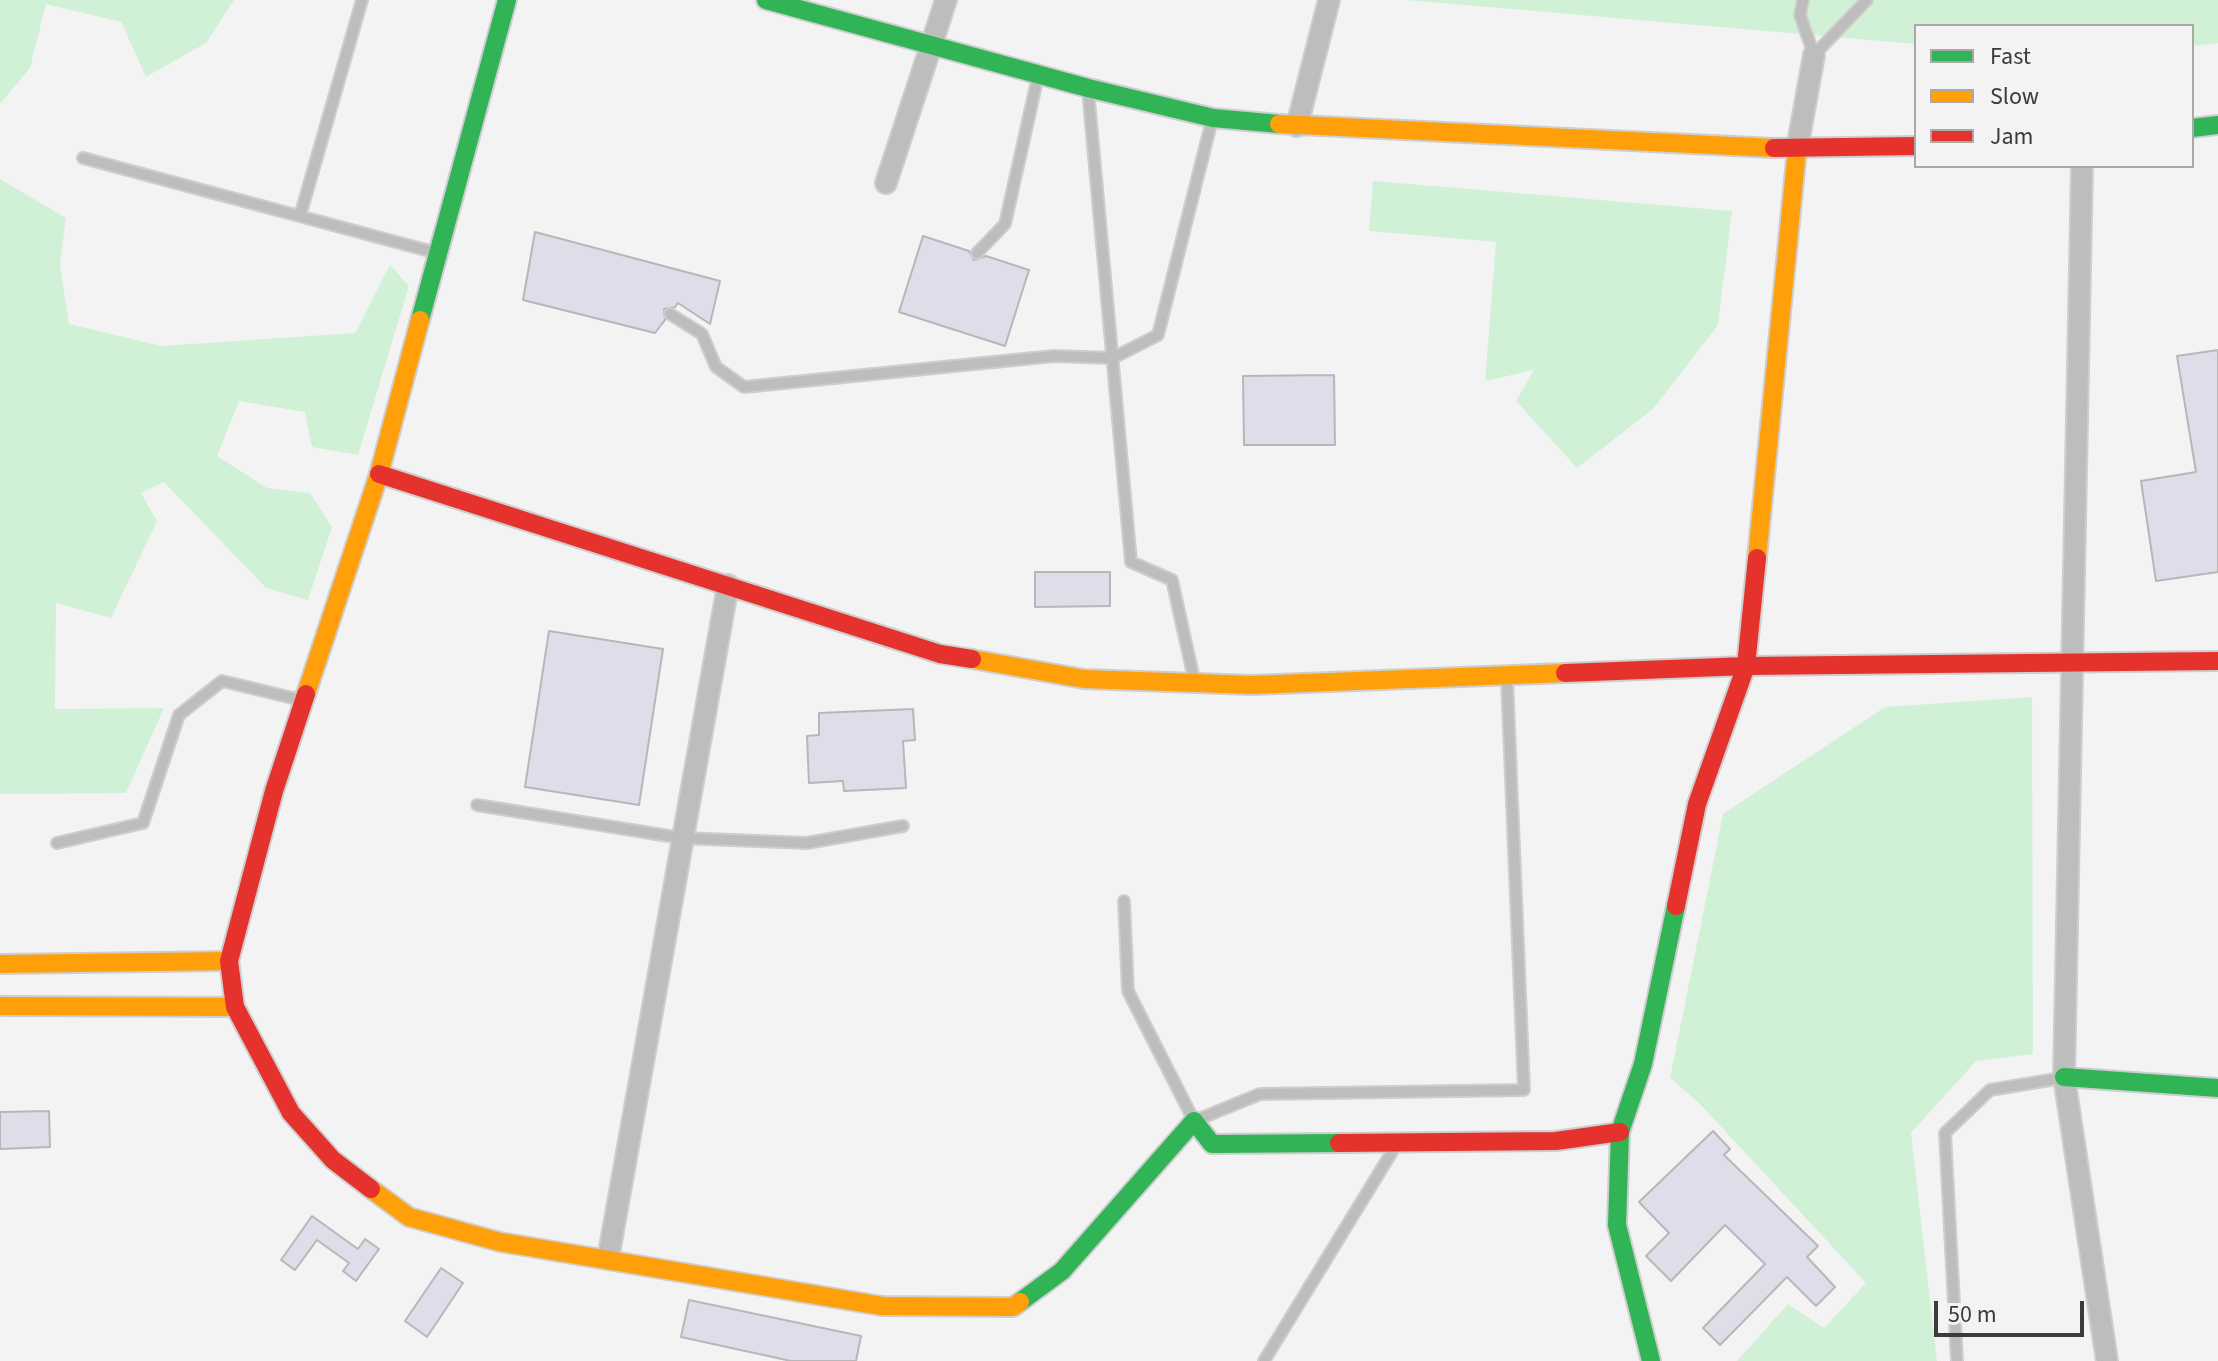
<!DOCTYPE html>
<html>
<head>
<meta charset="utf-8">
<style>
  body { margin:0 }
  #map { position:relative; width:2218px; height:1361px; overflow:hidden; background:#f3f3f4; font-family:"Source Sans 3",sans-serif }
  canvas { display:block }
  .legend { position:absolute; left:1914px; top:24px; width:280px; height:144px; box-sizing:border-box; background:#f3f3f4; border:2px solid #a9a9aa; margin:0; padding:10px 14px; list-style:none; font-size:24px; color:#3b3b3b }
  .legend li { display:flex; align-items:center; gap:16px; height:40px }
  .legend b { width:40px; border:2px solid #a9a9aa }
  .scale { position:absolute; left:1934px; top:1301px; width:150px; height:36px; box-sizing:border-box; border:4px solid #3b3b3b; border-top:0; padding-left:10px; font-size:24px; line-height:28px; white-space:nowrap; color:#3b3b3b; -webkit-text-stroke:6px #f3f3f4; paint-order:stroke }
</style>
</head>
<body>
<div id="map">
<canvas width="2218" height="1361"></canvas>
<ul class="legend">
<li><b style="height:10px;background:#30b455"></b>Fast</li>
<li><b style="height:10px;background:#ff9f0a"></b>Slow</li>
<li><b style="height:10px;background:#e5322d"></b>Jam</li>
</ul>
<div class="scale">50 m</div>
</div>
<script>
const ctx = document.querySelector('canvas').getContext('2d');
ctx.lineJoin = 'round';
function paint(path, color) { ctx.fillStyle = color; ctx.fill(path, 'evenodd'); }
const poly = rows => new Path2D(rows.map(r => 'M' + r).join(''));
function strokePath(path, color, width, dash) { ctx.strokeStyle = color; ctx.lineWidth = width; ctx.lineCap = dash ? 'butt' : 'round'; ctx.setLineDash(dash || []); ctx.stroke(path); }
paint(poly([
  [0,0,234,0,206,43,146,77,121,22,46,4,30,68,0,104],
  [1407,0,2218,0,2218,43,2192,46,2192,26,1916,26,1916,44],
  [0,179,66,218,60,264,69,324,161,346,355,333,390,265,409,286,358,455,312,447,305,412,239,401,217,456,267,488,310,493,332,527,308,600,266,588,164,482,141,493,157,521,111,618,56,603,55,709,164,708,126,793,0,794],
  [1373,181,1732,211,1718,325,1653,409,1577,468,1516,401,1534,370,1485,381,1496,242,1369,231],
  [2032,697,2033,1054,1976,1061,1911,1133,1937,1361,1737,1361,1788,1304,1824,1328,1866,1283,1699,1103,1670,1078,1723,814,1885,707]
]), '#d1f1d7');
const building = poly([
  [535,232,720,281,710,324,678,303,675,307,664,309,665,320,655,333,523,300,535,232],
  [923,236,969,251,974,260,986,256,1029,270,1005,346,899,312,923,236],
  [2218,350,2218,572,2156,581,2141,481,2196,472,2177,356,2218,350],
  [1334,375,1335,445,1244,445,1243,376,1334,375],
  [1035,572,1110,572,1110,606,1035,607,1035,572],
  [549,631,663,649,639,805,525,787,549,631],
  [913,709,915,740,903,741,906,788,844,791,843,781,809,783,807,736,819,735,819,713,913,709],
  [49,1111,50,1147,0,1149,0,1112,49,1111],
  [1713,1131,1730,1149,1724,1155,1818,1246,1807,1257,1835,1287,1816,1306,1787,1277,1720,1345,1703,1328,1765,1264,1725,1225,1671,1281,1646,1256,1669,1233,1639,1202,1713,1131],
  [312,1216,358,1249,365,1239,379,1249,356,1281,343,1271,349,1263,317,1240,295,1270,281,1260,312,1216],
  [441,1268,463,1283,427,1337,405,1321,441,1268],
  [689,1300,861,1336,856,1361,791,1361,681,1337,689,1300]
]);
paint(building, '#dedeeb');
strokePath(building, '#b7b7b8', 2);
const lane = poly([
  [1803,0,1800,15,1814,55,1867,0],
  [1088,90,1131,562,1172,580,1194,679],
  [83,158,437,253],
  [300,216,362,0],
  [977,253,1005,224,1038,76],
  [670,314,702,334,716,367,744,387,1054,356,1113,358,1158,335,1212,120],
  [477,805,681,838,807,843,903,826],
  [57,843,143,823,179,715,222,681,301,700],
  [1124,901,1128,991,1194,1121,1260,1094,1524,1090,1507,680],
  [1264,1361,1395,1147],
  [1957,1361,1945,1133,1990,1090,2062,1078]
]);
const street = poly([
  [1297,126,1329,0],
  [1797,149,1814,55],
  [2082,166,2064,1077,2107,1361],
  [886,183,946,0],
  [608,1259,728,585]
]);
const fast = poly([
  [766,0,1088,88,1213,118,1279,124],
  [2192,128,2218,125],
  [420,320,507,0],
  [2064,1077,2218,1088],
  [1020,1302,1062,1271,1194,1121,1212,1144,1339,1143],
  [1651,1361,1617,1225,1620,1132,1643,1064,1676,906]
]);
const slow = poly([
  [1279,124,1774,148],
  [1757,558,1797,149],
  [972,659,1084,679,1252,685,1565,673],
  [306,694,379,474,420,320],
  [0,964,229,961],
  [0,1006,235,1007],
  [371,1189,409,1217,500,1242,882,1306,1013,1307,1020,1302]
]);
const jam = poly([
  [1774,148,1916,146],
  [379,474,940,654,972,659],
  [1565,673,1746,666,2218,661],
  [306,694,274,791,229,961,235,1007,291,1113,333,1160,371,1189],
  [1676,906,1697,804,1746,666,1757,558],
  [1339,1143,1556,1141,1620,1132]
]);
strokePath(lane, '#cececf', 14);
strokePath(street, '#cececf', 24);
strokePath(fast, '#cececf', 22);
strokePath(slow, '#cececf', 22);
strokePath(jam, '#cececf', 22);
strokePath(lane, '#bdbdbd', 10);
strokePath(street, '#bdbdbd', 20);
strokePath(fast, '#30b455', 18);
strokePath(slow, '#ff9f0a', 18);
strokePath(jam, '#e5322d', 18);
</script>
</body>
</html>
